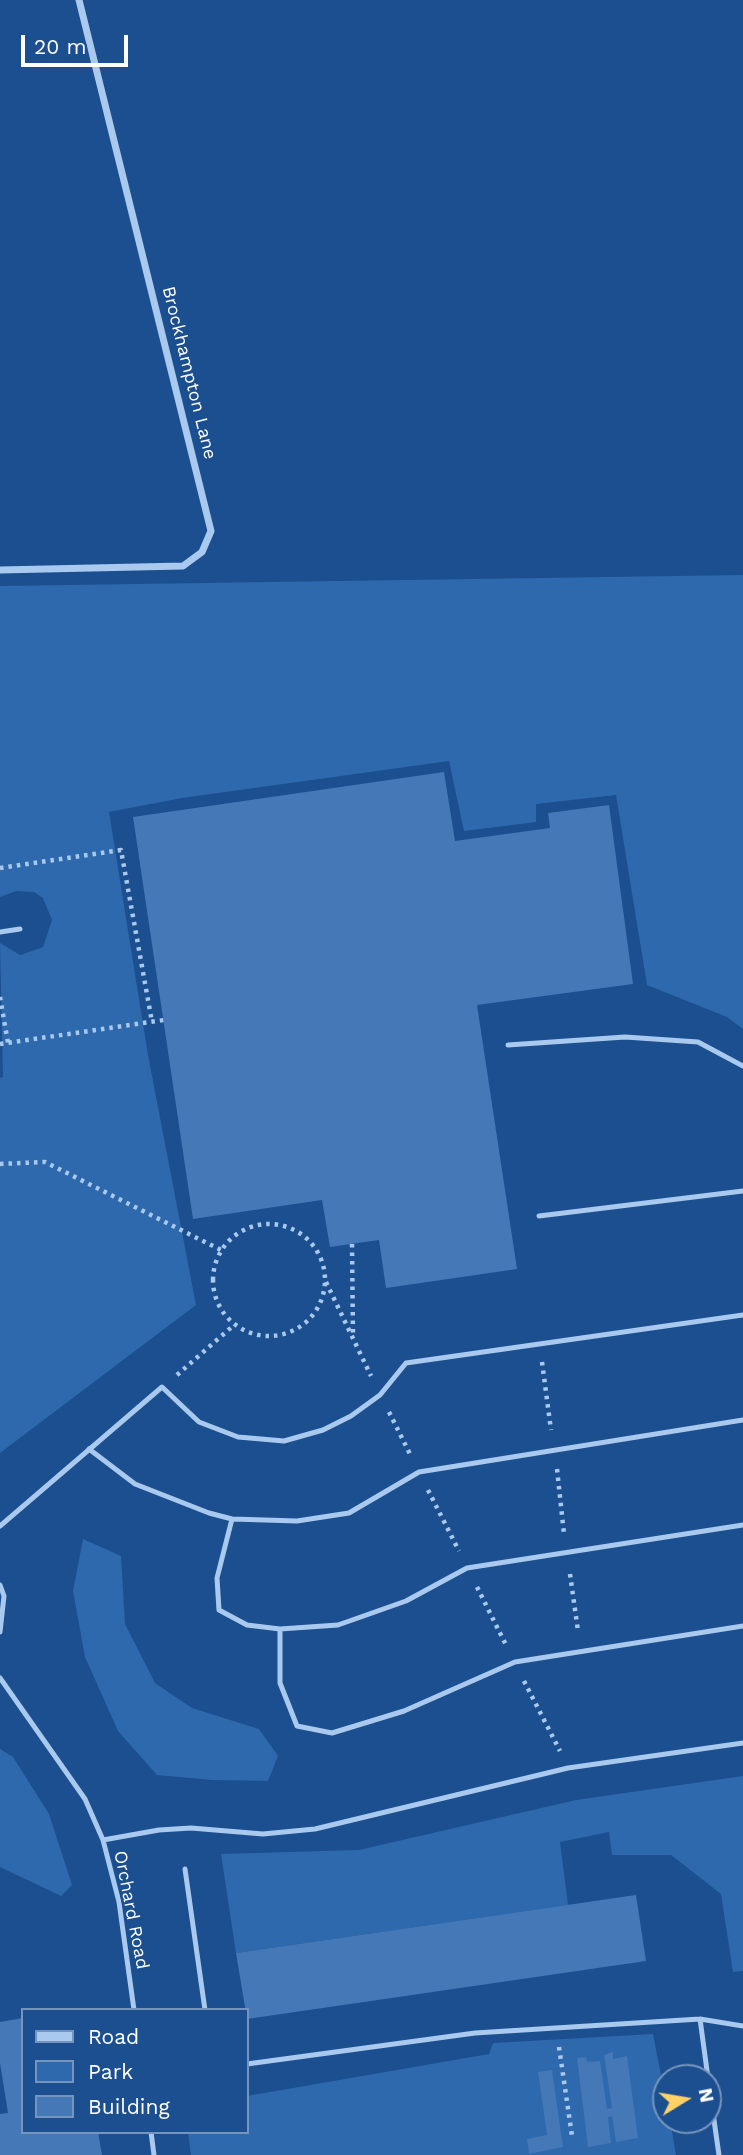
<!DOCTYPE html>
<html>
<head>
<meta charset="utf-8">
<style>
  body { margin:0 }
  #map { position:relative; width:743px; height:2155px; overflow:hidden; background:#1b4f8f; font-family:"Work Sans",sans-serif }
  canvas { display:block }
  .legend { position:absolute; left:21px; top:2008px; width:228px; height:126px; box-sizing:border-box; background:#1b4f8f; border:2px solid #7695bc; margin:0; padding:9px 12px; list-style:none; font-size:21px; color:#fff }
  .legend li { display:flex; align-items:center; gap:14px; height:35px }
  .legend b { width:35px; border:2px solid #7695bc }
  .north { position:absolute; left:652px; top:2064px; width:70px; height:70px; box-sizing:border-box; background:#1b4f8f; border:2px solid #7695bc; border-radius:50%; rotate:79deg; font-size:19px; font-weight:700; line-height:28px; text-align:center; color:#fff }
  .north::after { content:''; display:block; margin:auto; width:24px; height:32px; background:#ffd166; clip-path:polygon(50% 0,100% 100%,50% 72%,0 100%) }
  .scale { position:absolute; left:21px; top:35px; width:107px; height:32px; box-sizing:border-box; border:4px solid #fff; border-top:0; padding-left:9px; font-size:21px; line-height:24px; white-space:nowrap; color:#fff; -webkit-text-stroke:5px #1b4f8f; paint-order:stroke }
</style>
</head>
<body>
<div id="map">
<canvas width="743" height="2155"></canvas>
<ul class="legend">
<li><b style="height:9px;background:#a9c9ee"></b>Road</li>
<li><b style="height:19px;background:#2e69ad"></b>Park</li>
<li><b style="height:19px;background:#4478b7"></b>Building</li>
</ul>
<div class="north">N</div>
<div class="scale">20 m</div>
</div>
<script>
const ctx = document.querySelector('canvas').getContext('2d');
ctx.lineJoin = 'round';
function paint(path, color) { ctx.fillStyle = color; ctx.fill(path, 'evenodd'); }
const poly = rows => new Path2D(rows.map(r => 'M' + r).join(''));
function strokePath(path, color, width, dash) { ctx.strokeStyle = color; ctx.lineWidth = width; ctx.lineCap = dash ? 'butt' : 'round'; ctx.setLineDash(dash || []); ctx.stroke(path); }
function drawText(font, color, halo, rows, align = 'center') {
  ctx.font = font + ' "Work Sans",sans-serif'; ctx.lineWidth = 5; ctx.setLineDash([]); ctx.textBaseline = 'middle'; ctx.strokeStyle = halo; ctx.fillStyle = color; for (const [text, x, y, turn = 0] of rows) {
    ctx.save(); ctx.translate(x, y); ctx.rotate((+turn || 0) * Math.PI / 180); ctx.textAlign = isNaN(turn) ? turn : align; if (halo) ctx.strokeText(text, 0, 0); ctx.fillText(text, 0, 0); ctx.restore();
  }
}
paint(poly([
  [743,575,743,1029,727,1017,647,985,616,795,536,804,536,822,464,831,449,761,182,798,109,812,148,1055,196,1305,0,1453,0,1078,3,1077,0,943,20,955,35,950,43,947,52,920,43,898,34,892,16,891,0,897,0,586],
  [83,1539,121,1556,125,1624,155,1683,192,1708,259,1729,278,1756,268,1781,212,1780,157,1775,118,1731,85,1657,73,1591],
  [0,1749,13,1757,49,1814,72,1885,61,1896,0,1867],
  [743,1776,743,1971,733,1972,721,1894,671,1855,612,1855,609,1832,560,1842,568,1905,236,1953,221,1854,359,1850,576,1800],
  [653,2034,666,2101,666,2120,670,2120,676,2155,191,2155,188,2132,247,2132,247,2096,489,2054,493,2043]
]), '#2e69ad');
paint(poly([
  [444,772,455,841,550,828,548,813,609,805,633,984,477,1005,517,1269,386,1288,379,1240,330,1247,322,1200,193,1219,133,817],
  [636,1895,646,1961,247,2019,236,1953],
  [23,2018,23,2132,98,2132,102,2155,0,2155,0,2114,8,2113,0,2063,0,2022],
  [613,2052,613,2059,627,2056,638,2138,616,2142,612,2116,608,2117,611,2143,588,2147,577,2058,586,2057,587,2062,600,2061,607,2109,612,2108,604,2055],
  [552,2070,563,2147,529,2154,527,2139,547,2135,538,2072]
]), '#4478b7');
strokePath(poly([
  [0,868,121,850,152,1022],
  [0,997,8,1043],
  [0,1044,164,1020],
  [0,1164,45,1162,221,1250],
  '213 1280a56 56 0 1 1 112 0a56 56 0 1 1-112 0Z',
  [352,1244,353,1337],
  [326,1282,371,1376],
  [542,1362,551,1430],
  [177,1375,234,1325],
  [389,1412,410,1454],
  [557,1469,564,1534],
  [428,1490,459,1551],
  [570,1574,578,1631],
  [477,1587,506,1645],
  [524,1681,560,1751],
  [559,2047,572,2136]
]), '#a9c9ee', 4.5, [3.5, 5]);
strokePath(poly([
  [0,932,20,929],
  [508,1045,625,1037,698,1042,743,1066],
  [539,1216,743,1191],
  [89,1449,135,1484,209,1513,232,1519,297,1521,349,1513,419,1472,743,1420],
  [232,1519,217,1578,219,1610,247,1625,280,1629,338,1625,406,1601,467,1568,743,1525],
  [0,1526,162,1387,199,1422,238,1437,284,1441,323,1430,351,1416,380,1395,406,1363,743,1315],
  [0,1585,4,1596,0,1632],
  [280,1629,280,1683,297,1726,332,1733,404,1711,515,1662,743,1626],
  [0,1678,85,1799,103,1840,119,1902,134,2010],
  [103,1840,159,1830,191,1828,263,1834,315,1829,568,1768,743,1743],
  [185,1869,205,2010],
  [700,2019,708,2078],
  [247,2064,475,2033,700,2019,743,2026],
  [708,2078,719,2155],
  [151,2132,154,2155]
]), '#a9c9ee', 5);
strokePath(poly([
  [0,570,183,566,202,552,211,531,79,0]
]), '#a9c9ee', 7);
drawText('18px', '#fff', '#1b4f8f', [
  ["Brockhampton Lane",189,373,76],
  ["Orchard Road",131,1910,79]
]);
</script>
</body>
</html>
